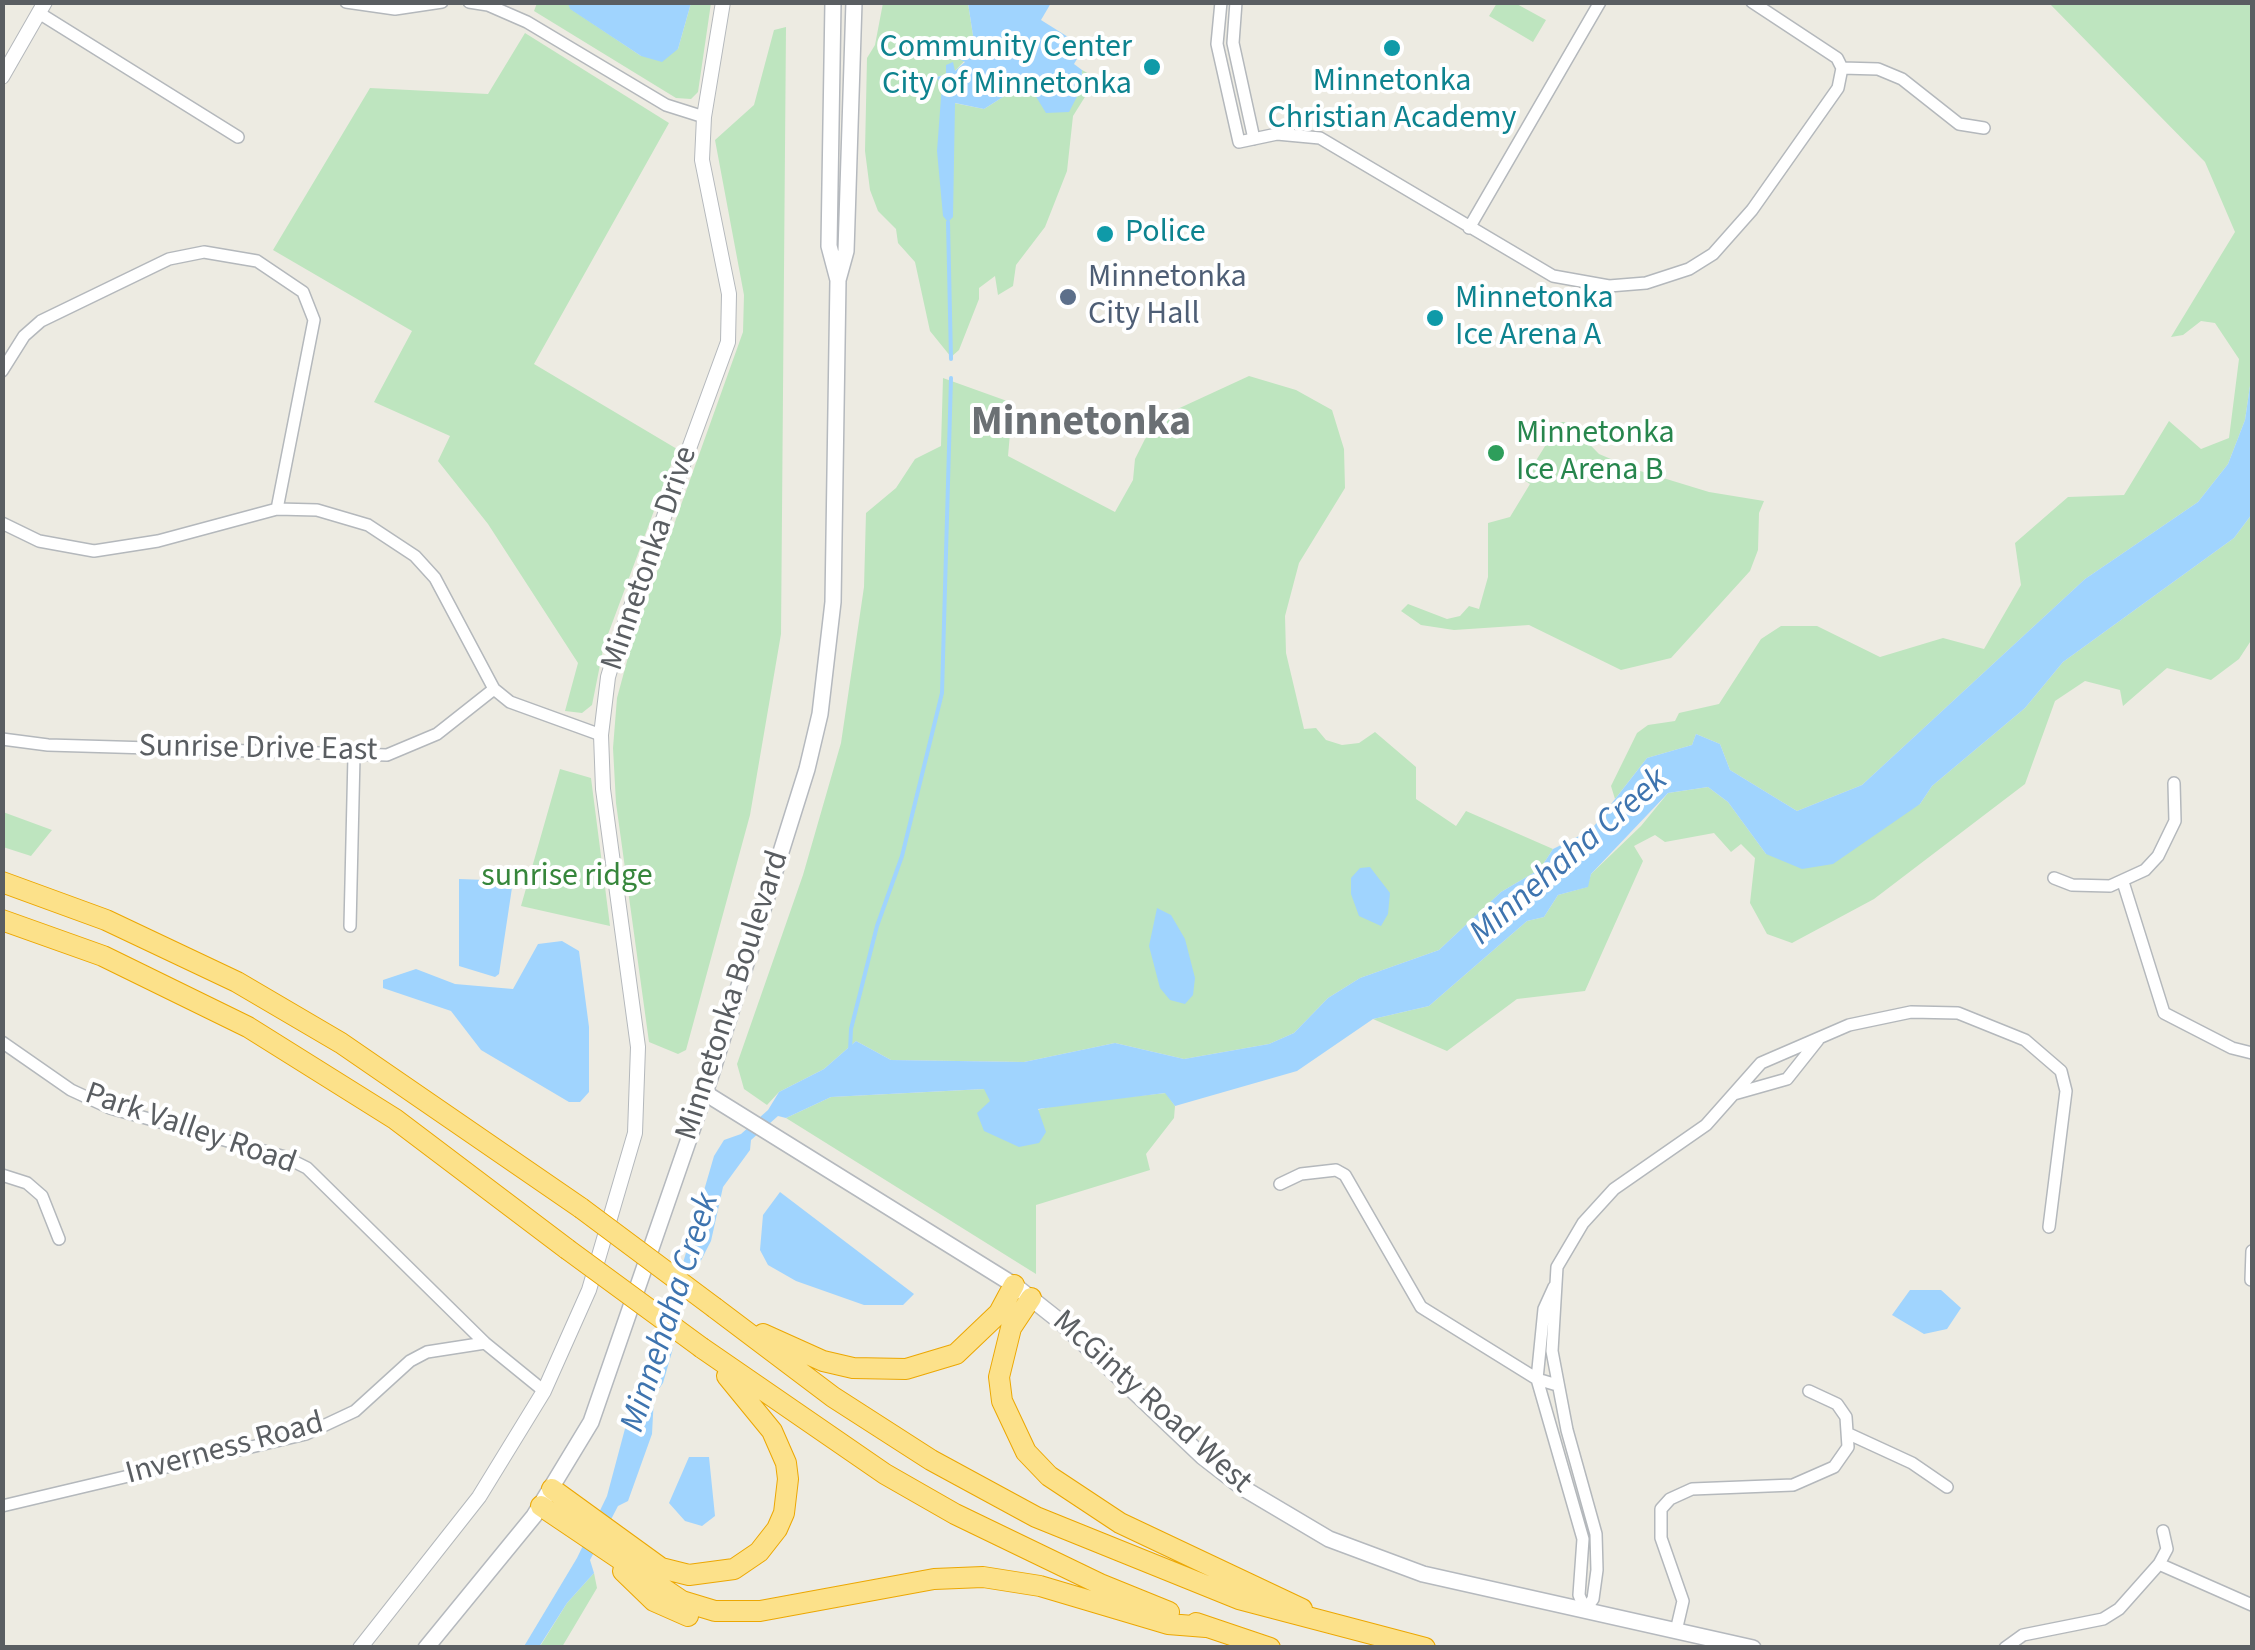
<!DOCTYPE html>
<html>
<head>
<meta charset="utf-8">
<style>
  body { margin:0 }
  #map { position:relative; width:2255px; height:1650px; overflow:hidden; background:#edebe2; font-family:"Source Sans 3",sans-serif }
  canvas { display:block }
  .frame { position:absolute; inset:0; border:5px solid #5a5e62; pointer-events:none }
</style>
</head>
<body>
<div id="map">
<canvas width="2255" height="1650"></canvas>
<div class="frame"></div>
</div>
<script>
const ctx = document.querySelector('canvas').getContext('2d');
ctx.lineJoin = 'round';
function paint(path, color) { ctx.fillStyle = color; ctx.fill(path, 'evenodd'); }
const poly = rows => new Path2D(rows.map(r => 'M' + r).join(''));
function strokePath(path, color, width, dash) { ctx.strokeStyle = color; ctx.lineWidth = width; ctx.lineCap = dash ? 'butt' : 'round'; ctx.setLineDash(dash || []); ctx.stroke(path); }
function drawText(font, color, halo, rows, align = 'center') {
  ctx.font = font + ' "Source Sans 3",sans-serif'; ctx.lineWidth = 8; ctx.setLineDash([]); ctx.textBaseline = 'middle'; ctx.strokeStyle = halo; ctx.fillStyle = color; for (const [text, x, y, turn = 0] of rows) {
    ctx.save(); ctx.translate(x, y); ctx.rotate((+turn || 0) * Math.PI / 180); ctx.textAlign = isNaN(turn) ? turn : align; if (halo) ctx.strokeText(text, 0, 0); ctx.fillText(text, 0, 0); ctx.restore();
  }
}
paint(poly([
  [537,3,568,3,571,9,641,56,678,49,691,3,711,3,698,92,691,99,676,98,534,11],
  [883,3,968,3,974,42,970,55,954,72,937,77,954,103,984,109,1014,90,1026,89,1035,95,1081,89,1082,70,1093,76,1093,84,1073,116,1067,171,1045,227,1016,265,1013,286,998,295,995,276,979,288,979,299,959,350,951,357,930,331,915,262,898,243,896,229,878,211,870,190,865,151,867,58,875,45],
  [1497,3,1515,3,1546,20,1533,42,1489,16],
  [2049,3,2252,3,2252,372,2245,420,2228,464,2198,502,2085,579,1862,785,1797,811,1730,770,1720,744,1696,734,1692,745,1647,758,1615,799,1611,786,1637,733,1648,725,1675,721,1679,713,1719,704,1761,639,1781,626,1817,626,1880,657,1943,638,1984,649,2021,585,2015,543,2068,497,2124,495,2169,421,2201,449,2229,438,2239,359,2215,323,2201,321,2183,335,2171,337,2235,232,2205,162],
  [786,27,781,634,750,815,686,1050,678,1054,649,1042,616,803,613,748,617,698,633,639,743,332,744,295,715,140,754,105,774,30],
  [525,33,669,123,534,364,677,449,604,645,592,705,582,713,565,711,578,663,488,524,438,461,450,436,374,402,412,331,273,250,370,88,488,94],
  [1249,376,1296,390,1332,410,1344,449,1345,488,1299,563,1285,616,1286,653,1304,729,1316,728,1326,740,1342,745,1359,743,1375,732,1416,767,1416,799,1456,826,1466,811,1553,849,1540,869,1501,892,1439,950,1360,978,1328,998,1294,1033,1269,1044,1184,1059,1115,1043,1024,1062,891,1060,856,1041,824,1069,779,1092,767,1105,744,1089,737,1064,803,875,841,743,864,587,866,513,896,488,915,459,941,446,943,378,1007,401,1012,411,1008,456,1115,512,1133,480,1135,459,1145,439,1171,412],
  [1560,422,1568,422,1599,454,1637,470,1709,492,1764,501,1759,513,1758,550,1750,571,1671,658,1621,670,1529,625,1454,630,1421,625,1401,611,1408,604,1447,619,1460,616,1469,606,1479,609,1488,577,1488,523,1510,517,1530,484,1524,480],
  [2252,514,2252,639,2239,659,2211,680,2167,668,2123,706,2120,690,2085,681,2055,701,2025,784,1874,899,1792,943,1767,934,1750,903,1755,858,1741,844,1731,852,1714,833,1665,842,1655,835,1634,846,1643,861,1585,991,1517,999,1447,1051,1373,1019,1429,1006,1527,921,1544,917,1558,895,1587,887,1591,874,1641,826,1668,793,1708,787,1728,802,1766,854,1920,804,1932,786,2025,708,2063,662,2234,538],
  [560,769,591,778,610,926,521,906],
  [3,812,52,830,31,856,3,847],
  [985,1089,991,1101,1045,1133,1037,1110,1062,1104,1166,1093,1175,1106,1174,1118,1146,1154,1150,1170,1036,1205,1036,1274,786,1118,831,1097],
  [594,1573,597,1588,562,1647,539,1648,567,1603]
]), '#bee5bf');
paint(poly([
  [568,3,691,3,678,49,662,62,641,56,570,9],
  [968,3,1051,3,1041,20,1084,47,1074,64,1082,70,1081,89,1069,112,1046,113,1035,95,1025,89,1014,90,984,109,955,103,953,217,948,222,943,216,937,151,942,84,936,77,946,75,946,65,953,62,955,71,965,62,959,59,961,54,970,54,974,42],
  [2252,372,2252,514,2234,538,2063,662,2025,708,1932,786,1920,804,1833,864,1802,869,1766,854,1728,802,1708,787,1668,793,1591,874,1588,887,1558,895,1544,917,1527,921,1429,1006,1373,1019,1297,1071,1175,1106,1165,1093,1038,1109,1046,1132,1039,1143,1019,1147,984,1131,977,1113,990,1101,984,1089,831,1097,786,1118,778,1116,751,1140,750,1150,723,1187,711,1241,695,1272,663,1383,654,1396,652,1434,628,1501,618,1506,590,1560,594,1573,567,1603,539,1647,523,1648,577,1558,607,1496,634,1395,683,1263,714,1156,724,1140,741,1134,768,1110,779,1092,824,1069,856,1041,891,1060,1024,1062,1115,1043,1184,1059,1269,1044,1294,1033,1328,998,1360,978,1439,950,1501,892,1540,869,1553,849,1591,830,1647,758,1692,745,1696,734,1720,744,1730,770,1797,811,1862,785,2085,579,2198,502,2228,464,2245,420],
  [1370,867,1390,893,1388,914,1381,926,1359,916,1351,894,1351,878,1360,868],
  [459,879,513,881,499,974,495,977,459,966],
  [1157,908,1171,915,1185,939,1195,978,1193,995,1185,1004,1170,1000,1160,988,1149,946],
  [562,941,579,951,589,1027,589,1092,580,1102,569,1102,481,1050,451,1011,383,988,383,980,416,969,455,984,513,989,538,944],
  [780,1192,914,1294,903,1305,864,1305,796,1281,768,1265,760,1250,763,1215],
  [1910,1290,1941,1290,1961,1308,1947,1329,1924,1334,1892,1315],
  [689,1457,709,1457,715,1516,702,1526,685,1521,669,1503]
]), '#a0d4fe');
paint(poly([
  [678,1261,699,1276,676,1350,652,1332]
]), '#edebe2');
strokePath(poly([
  [948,222,951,359],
  [850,1051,851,1029,877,926,902,856,942,693,951,378]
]), '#a0d4fe', 4);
const minor = poly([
  [346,2,395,9,442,2],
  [469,2,488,5,527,22,666,105,704,117],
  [1221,2,1217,44,1239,142,1277,134,1320,138,1553,276,1609,286,1646,283,1689,269,1713,254,1752,210,1838,88,1842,68,1837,58,1752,2],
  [1236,2,1233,43,1254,139],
  [39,13,238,137],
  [1842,68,1878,69,1902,79,1959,124,1984,128],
  [1469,228,1600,2],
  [2,371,24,336,41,321,169,259,204,252,257,261,303,292,314,320,277,509],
  [2,523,39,541,94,551,158,541,277,509,317,510,368,525,415,556,435,578,494,689,510,702,601,735],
  [2,739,48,745,387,755,437,734,494,689],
  [2054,878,2072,885,2110,886,2145,870,2158,856,2175,821,2174,783],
  [2123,882,2164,1013,2232,1048,2252,1053],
  [350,926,354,756],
  [2,1042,71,1090,110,1108,285,1157,307,1168,485,1343,544,1391],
  [1734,1094,1787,1079,1818,1040],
  [2,1175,27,1183,42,1196,59,1239],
  [1280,1184,1301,1174,1336,1170,1345,1175,1421,1307,1537,1379,1557,1385],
  [2251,1280,2252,1251],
  [1554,1287,1544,1309,1537,1379,1583,1539,1579,1595,1585,1610,1593,1599,1597,1570,1596,1534,1567,1430,1552,1351,1557,1267,1583,1223,1614,1189,1706,1125,1761,1063,1849,1025,1911,1012,1958,1013,2025,1040,2061,1071,2066,1091,2049,1227],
  [1849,1434,1912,1463,1947,1487],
  [2,1506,306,1434,355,1411,410,1361,427,1352,485,1343],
  [2159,1564,2252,1605],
  [1676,1631,1683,1601,1661,1538,1661,1509,1670,1499,1692,1489,1793,1485,1834,1467,1848,1447,1846,1417,1837,1404,1809,1391],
  [2005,1648,2023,1635,2103,1619,2119,1609,2159,1564,2167,1549,2163,1531]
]);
const tertiary = poly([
  [2,77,45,2],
  [360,1648,479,1497,544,1391,589,1290,635,1133,638,1047,603,789,601,735,608,677,620,637,728,342,729,294,702,160,704,117,723,2]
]);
const secondary = poly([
  [838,280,846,251,854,2],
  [705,1093,1014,1285,1062,1323,1203,1457,1243,1488,1329,1539,1423,1574,1753,1648],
  [426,1648,534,1516,591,1422,711,1075,807,769,820,714,833,602,838,280,829,246,833,2]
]);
const motorway = poly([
  [2,882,106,920,237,982,341,1043,581,1208],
  [2,920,103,956,248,1027,395,1119,567,1249],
  [1031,1298,1011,1328,999,1377,1002,1401,1026,1452,1049,1476,1120,1523,1302,1609],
  [715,1308,833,1397,931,1460,1036,1517,1239,1599,1425,1648],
  [763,1334,823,1361,853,1368,906,1369,956,1354,999,1313,1014,1285],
  [702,1348,885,1474,955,1514,1100,1584,1169,1612],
  [552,1489,661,1568,689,1575,734,1569,759,1552,777,1529,784,1513,788,1479,786,1463,772,1431,727,1376],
  [541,1506,682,1601,715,1611,760,1611,934,1579,983,1577,1040,1586,1168,1624,1206,1627],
  [623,1571,654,1601,688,1616],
  [1196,1623,1270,1648]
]);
strokePath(minor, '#b4b8bc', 14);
strokePath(tertiary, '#b4b8bc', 16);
strokePath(secondary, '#b5b9be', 18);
strokePath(motorway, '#eca702', 22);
strokePath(minor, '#fff', 11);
strokePath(tertiary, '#fff', 14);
strokePath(secondary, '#fff', 15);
strokePath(motorway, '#fce18a', 20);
const motorwayBridge = poly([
  [581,1208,715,1308],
  [567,1249,702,1348]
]);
strokePath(motorwayBridge, '#eca702', 22, []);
strokePath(motorwayBridge, '#fce18a', 20);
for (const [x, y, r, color] of [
  [1392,48,10,"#0f9aa8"],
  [1152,67,10,"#0f9aa8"],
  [1105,234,10,"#0f9aa8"],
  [1068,297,10,"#5c6f8a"],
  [1435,318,10,"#0f9aa8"],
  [1496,453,10,"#2e9e5b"]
]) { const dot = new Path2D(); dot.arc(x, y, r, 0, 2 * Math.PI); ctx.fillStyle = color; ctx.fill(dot); strokePath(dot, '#fff', 4); }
drawText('32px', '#0d838f', '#fff', [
  ["Community Center",1132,49,"right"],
  ["City of Minnetonka",1132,86,"right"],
  ["Minnetonka",1392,83,"center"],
  ["Christian Academy",1392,120,"center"],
  ["Police",1125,234],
  ["Minnetonka",1455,300],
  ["Ice Arena A",1455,337]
], 'left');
drawText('32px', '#4e5e75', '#fff', [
  ["Minnetonka",1088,279],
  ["City Hall",1088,316]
], 'left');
drawText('32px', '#27864d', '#fff', [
  ["Minnetonka",1516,435],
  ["Ice Arena B",1516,472]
], 'left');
drawText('32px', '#5a5e62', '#fff', [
  ["Minnetonka Drive",651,559,-71],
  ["Sunrise Drive East",258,750,1],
  ["Minnetonka Boulevard",734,996,-72],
  ["Park Valley Road",190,1130,19],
  ["McGinty Road West",1151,1403,42],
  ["Inverness Road",225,1450,-15]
]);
drawText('32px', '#36863b', '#fff', [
  ["sunrise ridge",567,878]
]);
drawText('italic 35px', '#3e74af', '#fff', [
  ["Minnehaha Creek",1570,858,-41],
  ["Minnehaha Creek",672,1313,-72]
]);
drawText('bold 42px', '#6b7074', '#fff', [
  ["Minnetonka",1081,425]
]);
</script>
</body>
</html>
